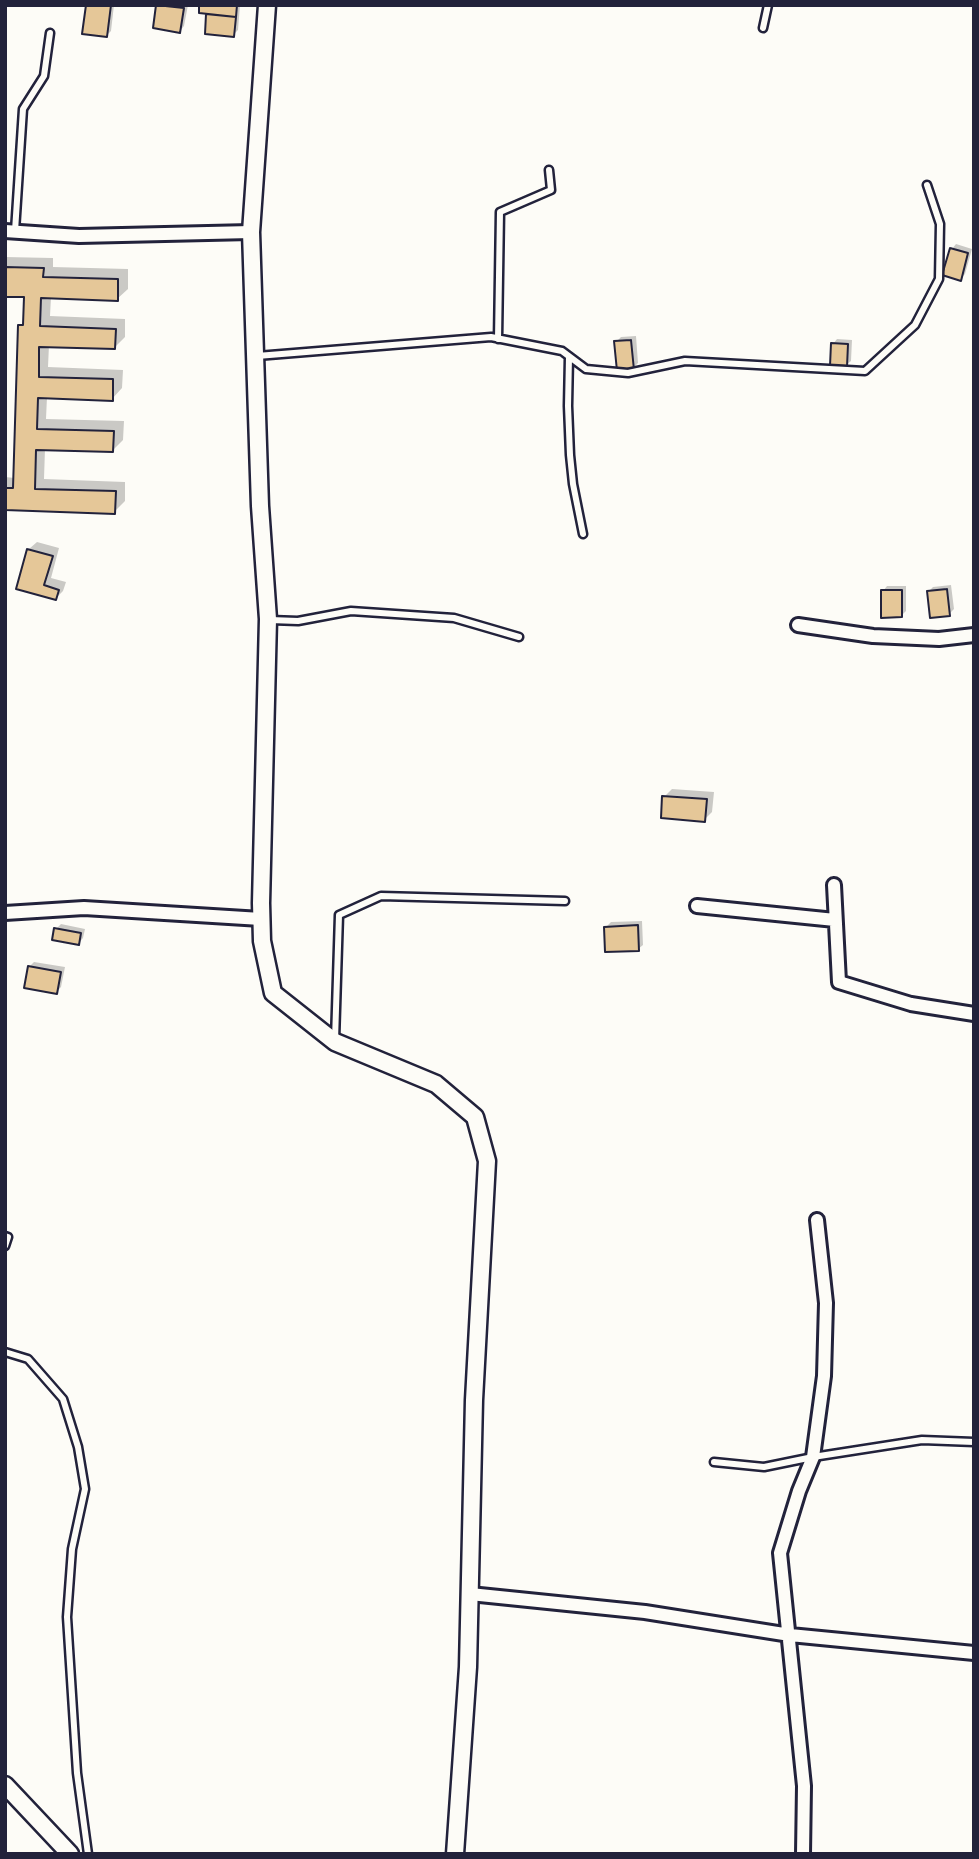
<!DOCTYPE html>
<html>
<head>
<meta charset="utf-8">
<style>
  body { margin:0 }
  #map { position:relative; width:979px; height:1859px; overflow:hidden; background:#fdfcf7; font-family:Delius,sans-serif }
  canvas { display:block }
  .frame { position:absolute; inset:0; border:7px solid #22223b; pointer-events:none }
</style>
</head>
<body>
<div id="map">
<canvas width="979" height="1859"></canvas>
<div class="frame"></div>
</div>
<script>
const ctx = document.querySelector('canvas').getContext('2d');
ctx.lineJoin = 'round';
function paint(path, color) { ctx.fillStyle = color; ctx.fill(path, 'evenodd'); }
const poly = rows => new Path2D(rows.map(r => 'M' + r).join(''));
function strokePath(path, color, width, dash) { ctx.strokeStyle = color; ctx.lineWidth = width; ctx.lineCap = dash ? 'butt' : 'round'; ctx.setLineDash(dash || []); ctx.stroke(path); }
paint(poly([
  [88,5,114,5,111,31,106,36],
  [158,5,188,5,184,26,180,31],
  [201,5,240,5,238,30,233,35,207,33,208,12],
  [956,244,972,249,965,274,960,279,952,249],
  [5,257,53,258,53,267,128,269,128,289,117,299,51,297,50,316,125,319,125,337,114,348,49,345,48,367,123,370,122,388,112,399,47,397,46,419,124,421,123,440,112,451,45,449,44,479,125,482,125,501,114,512,5,508,5,477,15,478,20,326,25,321,26,296,5,295],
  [636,336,638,363,633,368,616,342,621,337],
  [837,339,852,340,851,361,846,365,833,344],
  [37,542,59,548,51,578,66,582,63,591,56,598,18,588,29,549],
  [951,585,954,609,949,614,928,592,933,587],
  [887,586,906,586,906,611,902,615,883,591],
  [672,789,714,792,712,812,704,820,664,797],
  [642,921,643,945,638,949,606,927,611,922],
  [61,924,85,929,83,938,79,943,56,929],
  [34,962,65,967,61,987,56,992,30,966]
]), '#0003');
const building = poly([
  [86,5,111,5,107,37,82,34,86,5],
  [156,5,184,8,180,33,153,28,156,5],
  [199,5,237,5,236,17,199,13,199,5],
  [206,14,236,17,234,37,205,34,206,14],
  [950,248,968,253,961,281,942,275,950,248],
  [5,267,44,268,43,277,118,279,118,301,41,298,40,326,116,329,115,349,39,347,39,377,113,379,113,401,38,398,37,429,114,431,113,452,36,450,35,489,116,491,115,514,5,510,5,488,13,488,18,325,23,325,24,297,5,297,5,267],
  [631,340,634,370,617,371,614,341,631,340],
  [831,343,848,344,847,367,830,366,831,343],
  [27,549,53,556,44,585,59,590,56,600,16,589,27,549],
  [947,589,950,616,930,618,927,591,947,589],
  [881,590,902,590,902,617,881,618,881,590],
  [662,796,707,799,705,822,661,818,662,796],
  [638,925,639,951,605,952,604,927,638,925],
  [54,928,81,933,79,945,52,940,54,928],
  [28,966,61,972,57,994,24,988,28,966]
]);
paint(building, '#e5c798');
strokePath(building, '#22223b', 2);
const lane = poly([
  [763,28,768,5],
  [15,231,23,109,44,76,50,33],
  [498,339,500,212,551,190,549,170],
  [257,356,491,337,562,351,586,369,628,373,685,361,865,371,915,325,939,279,940,224,927,185],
  [569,357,568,406,570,455,573,484,583,534],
  [270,620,298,621,351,611,454,618,519,637],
  [335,1040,339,915,381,896,565,901],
  [5,1236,8,1237,5,1246],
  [5,1352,28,1359,63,1399,78,1447,85,1489,72,1549,67,1617,77,1773,88,1854],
  [714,1462,764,1467,813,1457,922,1440,974,1442]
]);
const street = poly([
  [5,231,79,236,251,232],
  [798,625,873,636,939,639,974,635],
  [834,885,839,982,911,1004,974,1014],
  [697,906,835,920],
  [5,913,84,908,261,919],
  [470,1594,645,1612,790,1635,974,1653],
  [803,1854,804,1786,780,1553,799,1491,813,1457,824,1376,826,1303,817,1220]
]);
const secondary = poly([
  [267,5,251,232,260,506,268,619,261,903,262,941,273,993,335,1042,436,1084,475,1117,487,1161,474,1400,468,1667,455,1854],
  [5,1785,70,1854]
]);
strokePath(lane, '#22223b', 11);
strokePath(street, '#22223b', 18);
strokePath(secondary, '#22223b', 21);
strokePath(lane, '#fdfcf7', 6);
strokePath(street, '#fdfcf7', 12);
strokePath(secondary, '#fdfcf7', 16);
</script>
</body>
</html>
